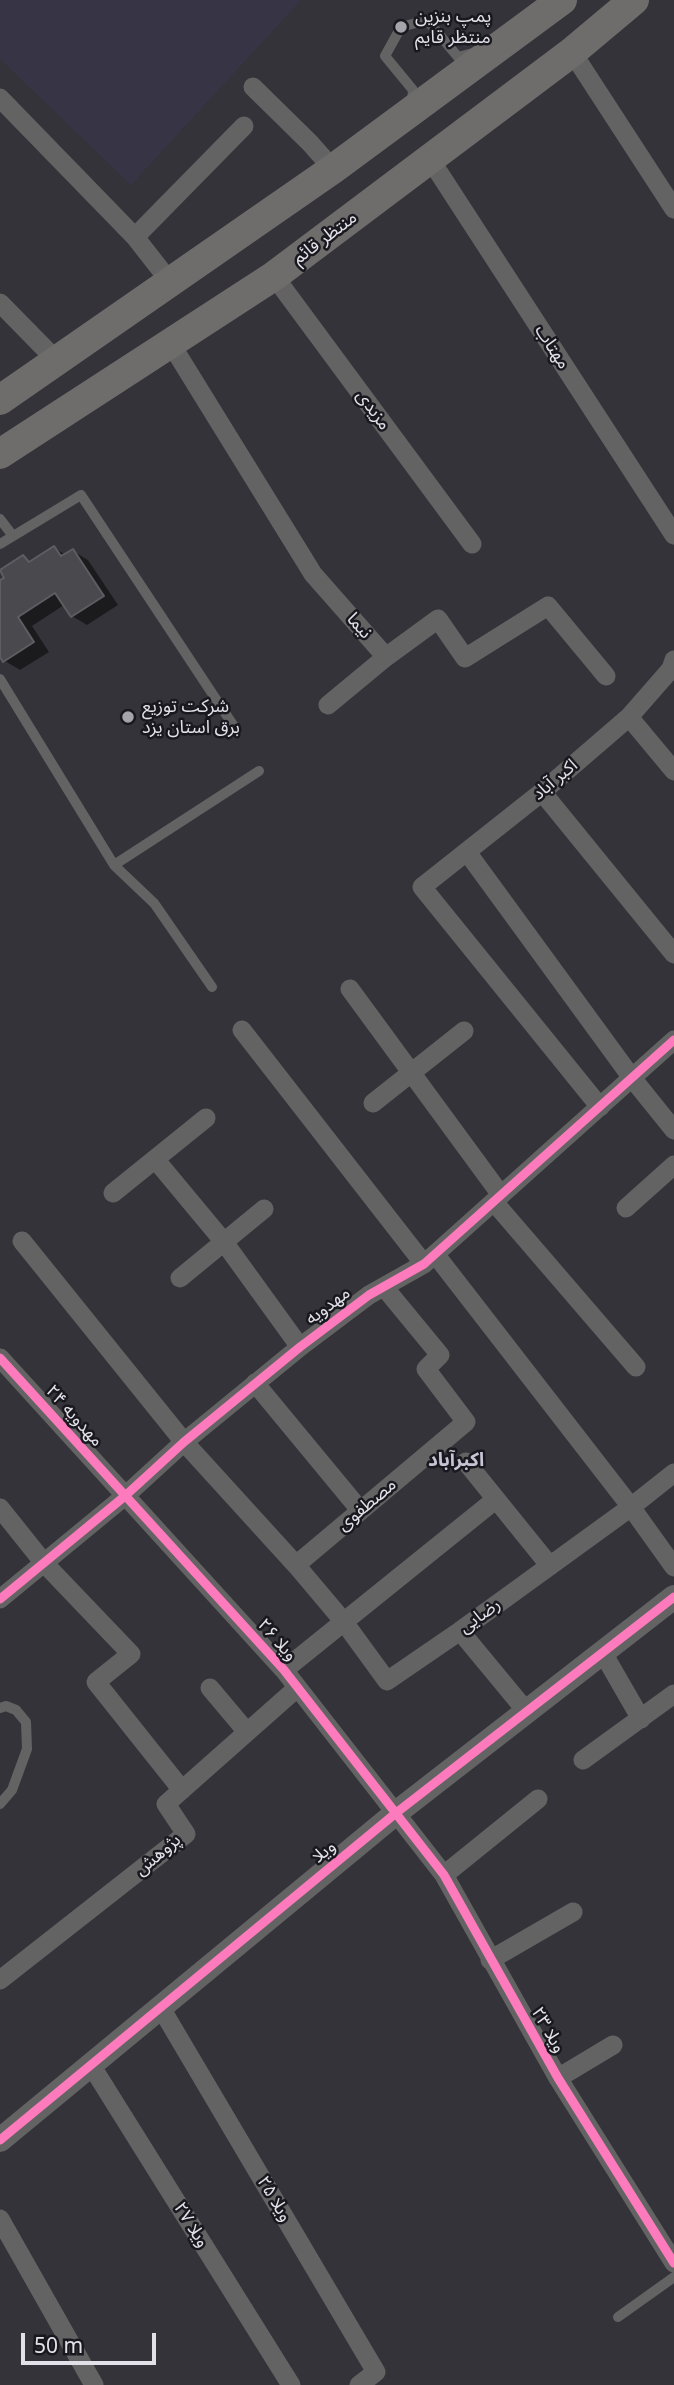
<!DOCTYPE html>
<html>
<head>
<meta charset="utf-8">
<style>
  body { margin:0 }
  #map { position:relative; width:674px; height:2385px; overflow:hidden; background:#343339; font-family:"Noto Sans",sans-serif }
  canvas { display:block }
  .scale { position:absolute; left:21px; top:2333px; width:135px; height:32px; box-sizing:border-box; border:4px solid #e2e1e9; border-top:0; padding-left:9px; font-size:21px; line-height:24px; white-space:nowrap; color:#e2e1e9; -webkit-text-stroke:5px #19181e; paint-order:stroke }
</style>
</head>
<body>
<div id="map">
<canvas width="674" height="2385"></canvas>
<div class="scale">50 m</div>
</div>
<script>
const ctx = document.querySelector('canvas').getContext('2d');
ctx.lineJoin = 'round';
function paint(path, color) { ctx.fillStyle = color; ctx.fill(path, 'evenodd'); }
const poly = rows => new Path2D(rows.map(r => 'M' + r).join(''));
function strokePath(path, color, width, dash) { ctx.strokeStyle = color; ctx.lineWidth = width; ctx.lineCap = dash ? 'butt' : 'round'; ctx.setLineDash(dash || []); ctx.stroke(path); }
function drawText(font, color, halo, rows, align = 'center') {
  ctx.font = font + ' "Noto Sans","Noto Sans Arabic",sans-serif'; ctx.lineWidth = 5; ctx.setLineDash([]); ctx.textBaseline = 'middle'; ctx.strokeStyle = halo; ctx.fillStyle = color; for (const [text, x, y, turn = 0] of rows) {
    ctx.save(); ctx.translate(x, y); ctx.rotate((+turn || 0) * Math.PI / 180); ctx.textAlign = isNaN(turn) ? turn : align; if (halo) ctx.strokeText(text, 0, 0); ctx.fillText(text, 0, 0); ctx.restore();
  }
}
paint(poly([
  [0,0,301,0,131,185,0,59]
]), '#373445');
paint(poly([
  [54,548,66,555,73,551,88,560,118,605,87,625,72,616,64,605,32,626,49,652,20,670,5,661,0,654,0,582,6,579,23,557,32,562]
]), '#0007');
const building = poly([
  [54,546,61,556,73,549,104,596,71,617,55,593,18,617,34,642,3,662,0,657,0,580,4,578,0,570,23,555,29,562,54,546]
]);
paint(building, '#49494e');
strokePath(building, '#5d5d62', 2);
strokePath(poly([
  [412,102,413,90,385,56,401,27,427,20,458,57,473,53],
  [0,519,13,536],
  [0,544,81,495,235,728],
  [0,679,114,865,154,903,212,987],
  [114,865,259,771],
  [0,1708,6,1706,16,1710,26,1722,27,1749,12,1790,0,1804],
  [618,2317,674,2277]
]), '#646363', 10);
strokePath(poly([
  [572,52,674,209],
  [253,87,310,143,333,169],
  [0,98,135,237,171,283],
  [430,159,674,535],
  [135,237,244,126],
  [274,276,472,544],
  [0,303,58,362],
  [171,344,313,574,386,657,438,619,465,658,548,606,606,676],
  [328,705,386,657],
  [629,717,674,771],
  [542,792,674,954],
  [467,852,632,1078,674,1130],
  [350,989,501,1195],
  [242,1030,424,1264],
  [373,1103,464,1031],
  [600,1107,422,887,542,792,629,717,671,669,674,660],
  [155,1159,224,1242,300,1347],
  [113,1193,206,1118],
  [494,1202,636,1367],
  [626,1208,674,1165],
  [22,1241,184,1442,296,1565,344,1622,387,1681,460,1631,631,1507,674,1473],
  [435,1254,631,1507,674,1567],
  [180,1278,264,1209],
  [0,1358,284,1670,444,1875,558,2078,674,2263],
  [255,1383,360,1510],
  [466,1462,550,1566],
  [0,1508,44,1563,131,1654,96,1682,182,1790],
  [296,1565,466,1422,426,1369,440,1355,384,1287],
  [0,1599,125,1496,184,1442,300,1347,369,1295,424,1264,674,1040],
  [460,1631,527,1712],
  [603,1653,641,1719],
  [284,1670,495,1500],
  [210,1688,247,1732],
  [583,1760,674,1694],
  [444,1875,538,1799],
  [490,1960,573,1912],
  [0,1980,186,1834,166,1804,297,1688],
  [161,2008,376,2372,359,2385],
  [91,2065,291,2385],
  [558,2078,613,2045],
  [0,2219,94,2385]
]), '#646363', 19);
strokePath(poly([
  [0,2140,396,1813,674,1597]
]), '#646363', 24);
strokePath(poly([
  [0,400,333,169,562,0],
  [0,454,274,276,572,52,634,0]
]), '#6f6d6c', 30);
strokePath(poly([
  [0,1358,284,1670,444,1875,558,2078,674,2263],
  [0,1599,125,1496,184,1442,300,1347,369,1295,424,1264,674,1040],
  [0,2140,396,1813,674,1597]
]), '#fd7abc', 9);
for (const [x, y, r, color] of [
  [401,27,7,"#a5a4ab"],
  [128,717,7,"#a5a4ab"]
]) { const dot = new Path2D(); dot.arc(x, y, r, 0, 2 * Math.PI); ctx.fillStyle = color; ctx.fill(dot); strokePath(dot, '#19181e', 2.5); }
drawText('18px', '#e2e1e9', '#19181e', [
  ["پمپ بنزین",415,17],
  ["منتظر قایم",415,38],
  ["شرکت توزیع",142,707],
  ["برق استان یزد",142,728]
], 'left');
drawText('18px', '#e2e1e9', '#19181e', [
  ["منتظر قائم",325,238,-37],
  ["مهتاب",552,347,57],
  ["مزیدی",373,410,54],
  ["نیما",359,626,48],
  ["اکبر آباد",555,780,-40],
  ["مهدویه",328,1306,-37],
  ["مهدویه ۲۴",74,1416,48],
  ["مصطفوی",367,1505,-40],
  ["رضایی",480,1616,-36],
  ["ویلا ۲۶",277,1640,48],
  ["ویلا",324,1852,-40],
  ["پژوهش",158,1855,-40],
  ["ویلا ۲۳",548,2030,60],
  ["ویلا ۲۵",274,2199,59],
  ["ویلا ۲۷",191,2225,58]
]);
drawText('bold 19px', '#c7c4d4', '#19181e', [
  ["اکبرآباد",456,1461]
]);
</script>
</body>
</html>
